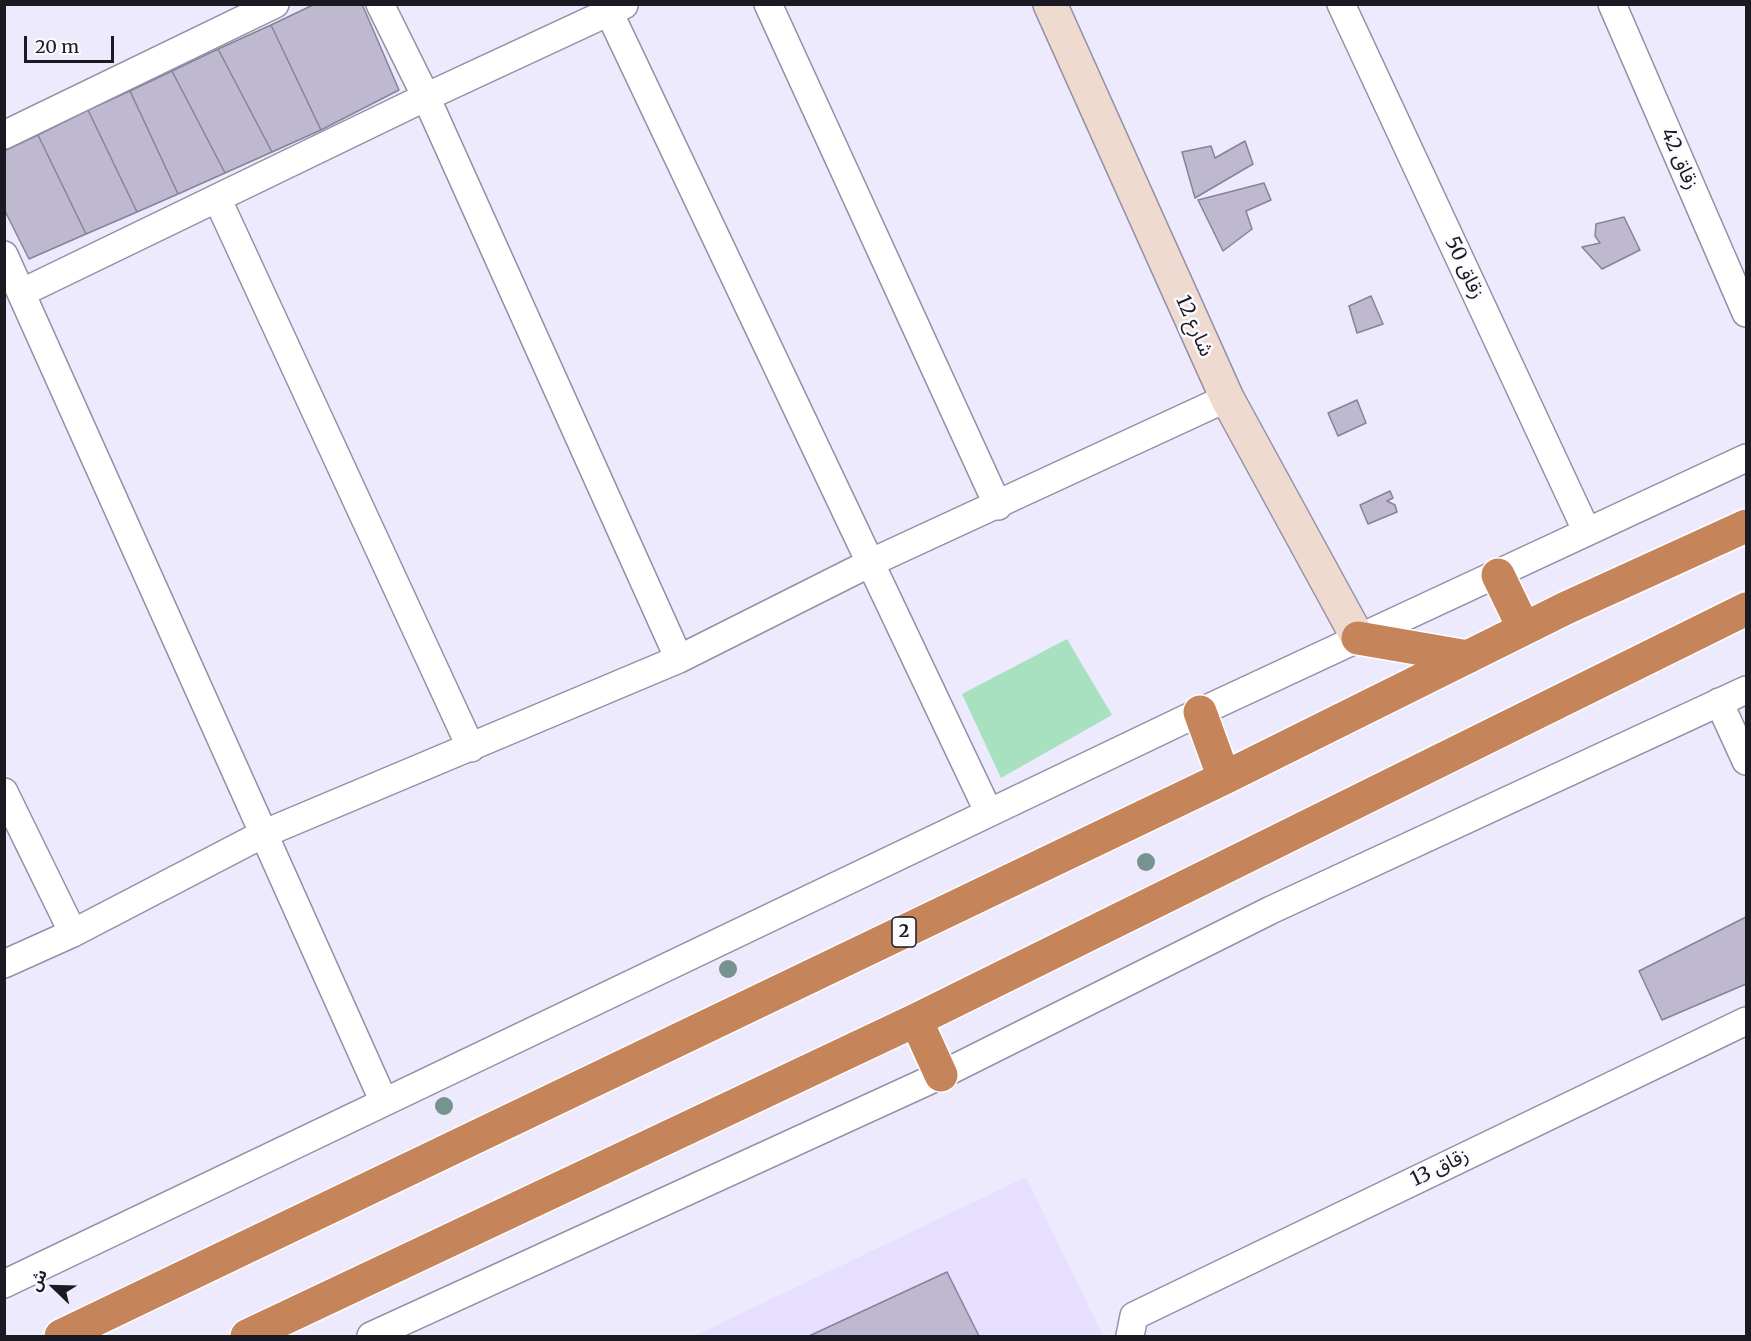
<!DOCTYPE html>
<html>
<head>
<meta charset="utf-8">
<style>
  body { margin:0 }
  #map { position:relative; width:1751px; height:1341px; overflow:hidden; background:#eeeafe; font-family:Merriweather,"Noto Sans Arabic",serif }
  canvas { display:block }
  .frame { position:absolute; inset:0; border:6px solid #1b1921; pointer-events:none }
  .north { position:absolute; left:24px; top:1257px; width:60px; height:60px; -webkit-text-stroke:4px #fbfaff; paint-order:stroke; rotate:293deg; font-size:16px; font-weight:700; line-height:24px; text-align:center; color:#1b1921 }
  .north::after { content:''; display:block; margin:auto; width:21px; height:27px; background:#1b1921; clip-path:polygon(50% 0,100% 100%,50% 72%,0 100%) }
  .scale { position:absolute; left:24px; top:36px; width:90px; height:27px; box-sizing:border-box; border:3px solid #1b1921; border-top:0; padding-left:8px; font-size:18px; line-height:21px; white-space:nowrap; color:#1b1921; -webkit-text-stroke:4px #fbfaff; paint-order:stroke }
</style>
</head>
<body>
<div id="map">
<canvas width="1751" height="1341"></canvas>
<div class="frame"></div>
<div class="north">ش</div>
<div class="scale">20 m</div>
</div>
<script>
const ctx = document.querySelector('canvas').getContext('2d');
ctx.lineJoin = 'round';
function paint(path, color) { ctx.fillStyle = color; ctx.fill(path, 'evenodd'); }
const poly = rows => new Path2D(rows.map(r => 'M' + r).join(''));
function strokePath(path, color, width, dash) { ctx.strokeStyle = color; ctx.lineWidth = width; ctx.lineCap = dash ? 'butt' : 'round'; ctx.setLineDash(dash || []); ctx.stroke(path); }
function drawText(font, color, halo, rows, align = 'center') {
  ctx.font = font + ' Merriweather,"Noto Sans Arabic",serif'; ctx.lineWidth = 5; ctx.setLineDash([]); ctx.textBaseline = 'middle'; ctx.strokeStyle = halo; ctx.fillStyle = color; for (const [text, x, y, turn = 0] of rows) {
    ctx.save(); ctx.translate(x, y); ctx.rotate((+turn || 0) * Math.PI / 180); ctx.textAlign = isNaN(turn) ? turn : align; if (halo) ctx.strokeText(text, 0, 0); ctx.fillText(text, 0, 0); ctx.restore();
  }
}
paint(poly([
  [1026,1177,1103,1336,694,1336]
]), '#e6dfff');
paint(poly([
  [1067,639,1112,715,1001,778,962,694]
]), '#a8e1bf');
const building = poly([
  [315,4,362,4,399,90,321,130,271,25,315,4],
  [271,25,321,130,272,152,218,49,271,25],
  [218,49,272,152,225,173,172,71,218,49],
  [172,71,225,173,178,194,130,91,172,71],
  [130,91,178,194,137,212,88,110,130,91],
  [88,110,137,212,86,234,38,135,88,110],
  [38,135,86,234,29,259,4,209,4,151,38,135],
  [1245,141,1253,164,1195,198,1182,152,1211,146,1215,158,1245,141],
  [1264,183,1271,200,1246,211,1252,229,1223,251,1198,200,1264,183],
  [1624,217,1640,250,1602,269,1582,247,1600,243,1595,236,1596,224,1624,217],
  [1371,296,1383,324,1357,333,1349,306,1371,296],
  [1357,400,1366,423,1338,436,1328,413,1357,400],
  [1390,491,1393,498,1387,501,1395,505,1397,512,1368,524,1360,505,1390,491],
  [1746,917,1746,984,1662,1020,1639,971,1746,917],
  [947,1272,979,1336,809,1336,947,1272]
]);
paint(building, '#beb9d0');
strokePath(building, '#878298', 1.5);
const street = poly([
  [380,4,426,97,679,659],
  [768,4,998,506],
  [1341,4,1587,532],
  [1612,4,1746,313],
  [609,12,989,813],
  [4,135,275,4],
  [217,198,471,748],
  [4,255,384,1102],
  [21,293,426,97,624,5],
  [1719,702,1746,761],
  [4,792,73,933],
  [4,964,73,933,263,834,679,659,872,562,1227,398],
  [4,1284,1200,712,1746,458],
  [371,1336,941,1075,1271,910,1746,690],
  [1130,1336,1134,1316,1746,1021]
]);
const secondary = poly([
  [1050,4,1227,398,1358,638]
]);
const highway = poly([
  [1498,575,1524,629],
  [1358,638,1468,657],
  [1200,712,1224,778],
  [916,1020,941,1075],
  [61,1336,1224,778,1566,608,1746,526],
  [247,1336,916,1020,1746,609]
]);
strokePath(street, '#9490a6', 30);
strokePath(secondary, '#9490a6', 36);
strokePath(highway, '#fff', 36);
strokePath(street, '#fff', 27);
strokePath(secondary, '#eedace', 33);
strokePath(highway, '#c6845b', 33);
ctx.fillStyle = '#76938d';
for (const [x, y] of [
  [1146,862],
  [728,969],
  [444,1106]
]) { ctx.beginPath(); ctx.arc(x, y, 9, 0, 2 * Math.PI); ctx.fill(); }
for (const [x, y, w] of [
  [904,932,24]
]) { const box = new Path2D(); box.roundRect(x - w / 2, y - 15, w, 30, 4.5); ctx.fillStyle = '#fbfaff'; ctx.fill(box); strokePath(box, '#1b1921', 1.5); }
drawText('bold 18px', '#1b1921', null, [
  ["2",904,932]
]);
drawText('20px', '#1b1921', '#fbfaff', [
  ["زقاق 42",1679,159,66],
  ["زقاق 50",1464,268,65],
  ["شارع 12",1194,326,66],
  ["زقاق 13",1440,1168,-26]
]);
</script>
</body>
</html>
